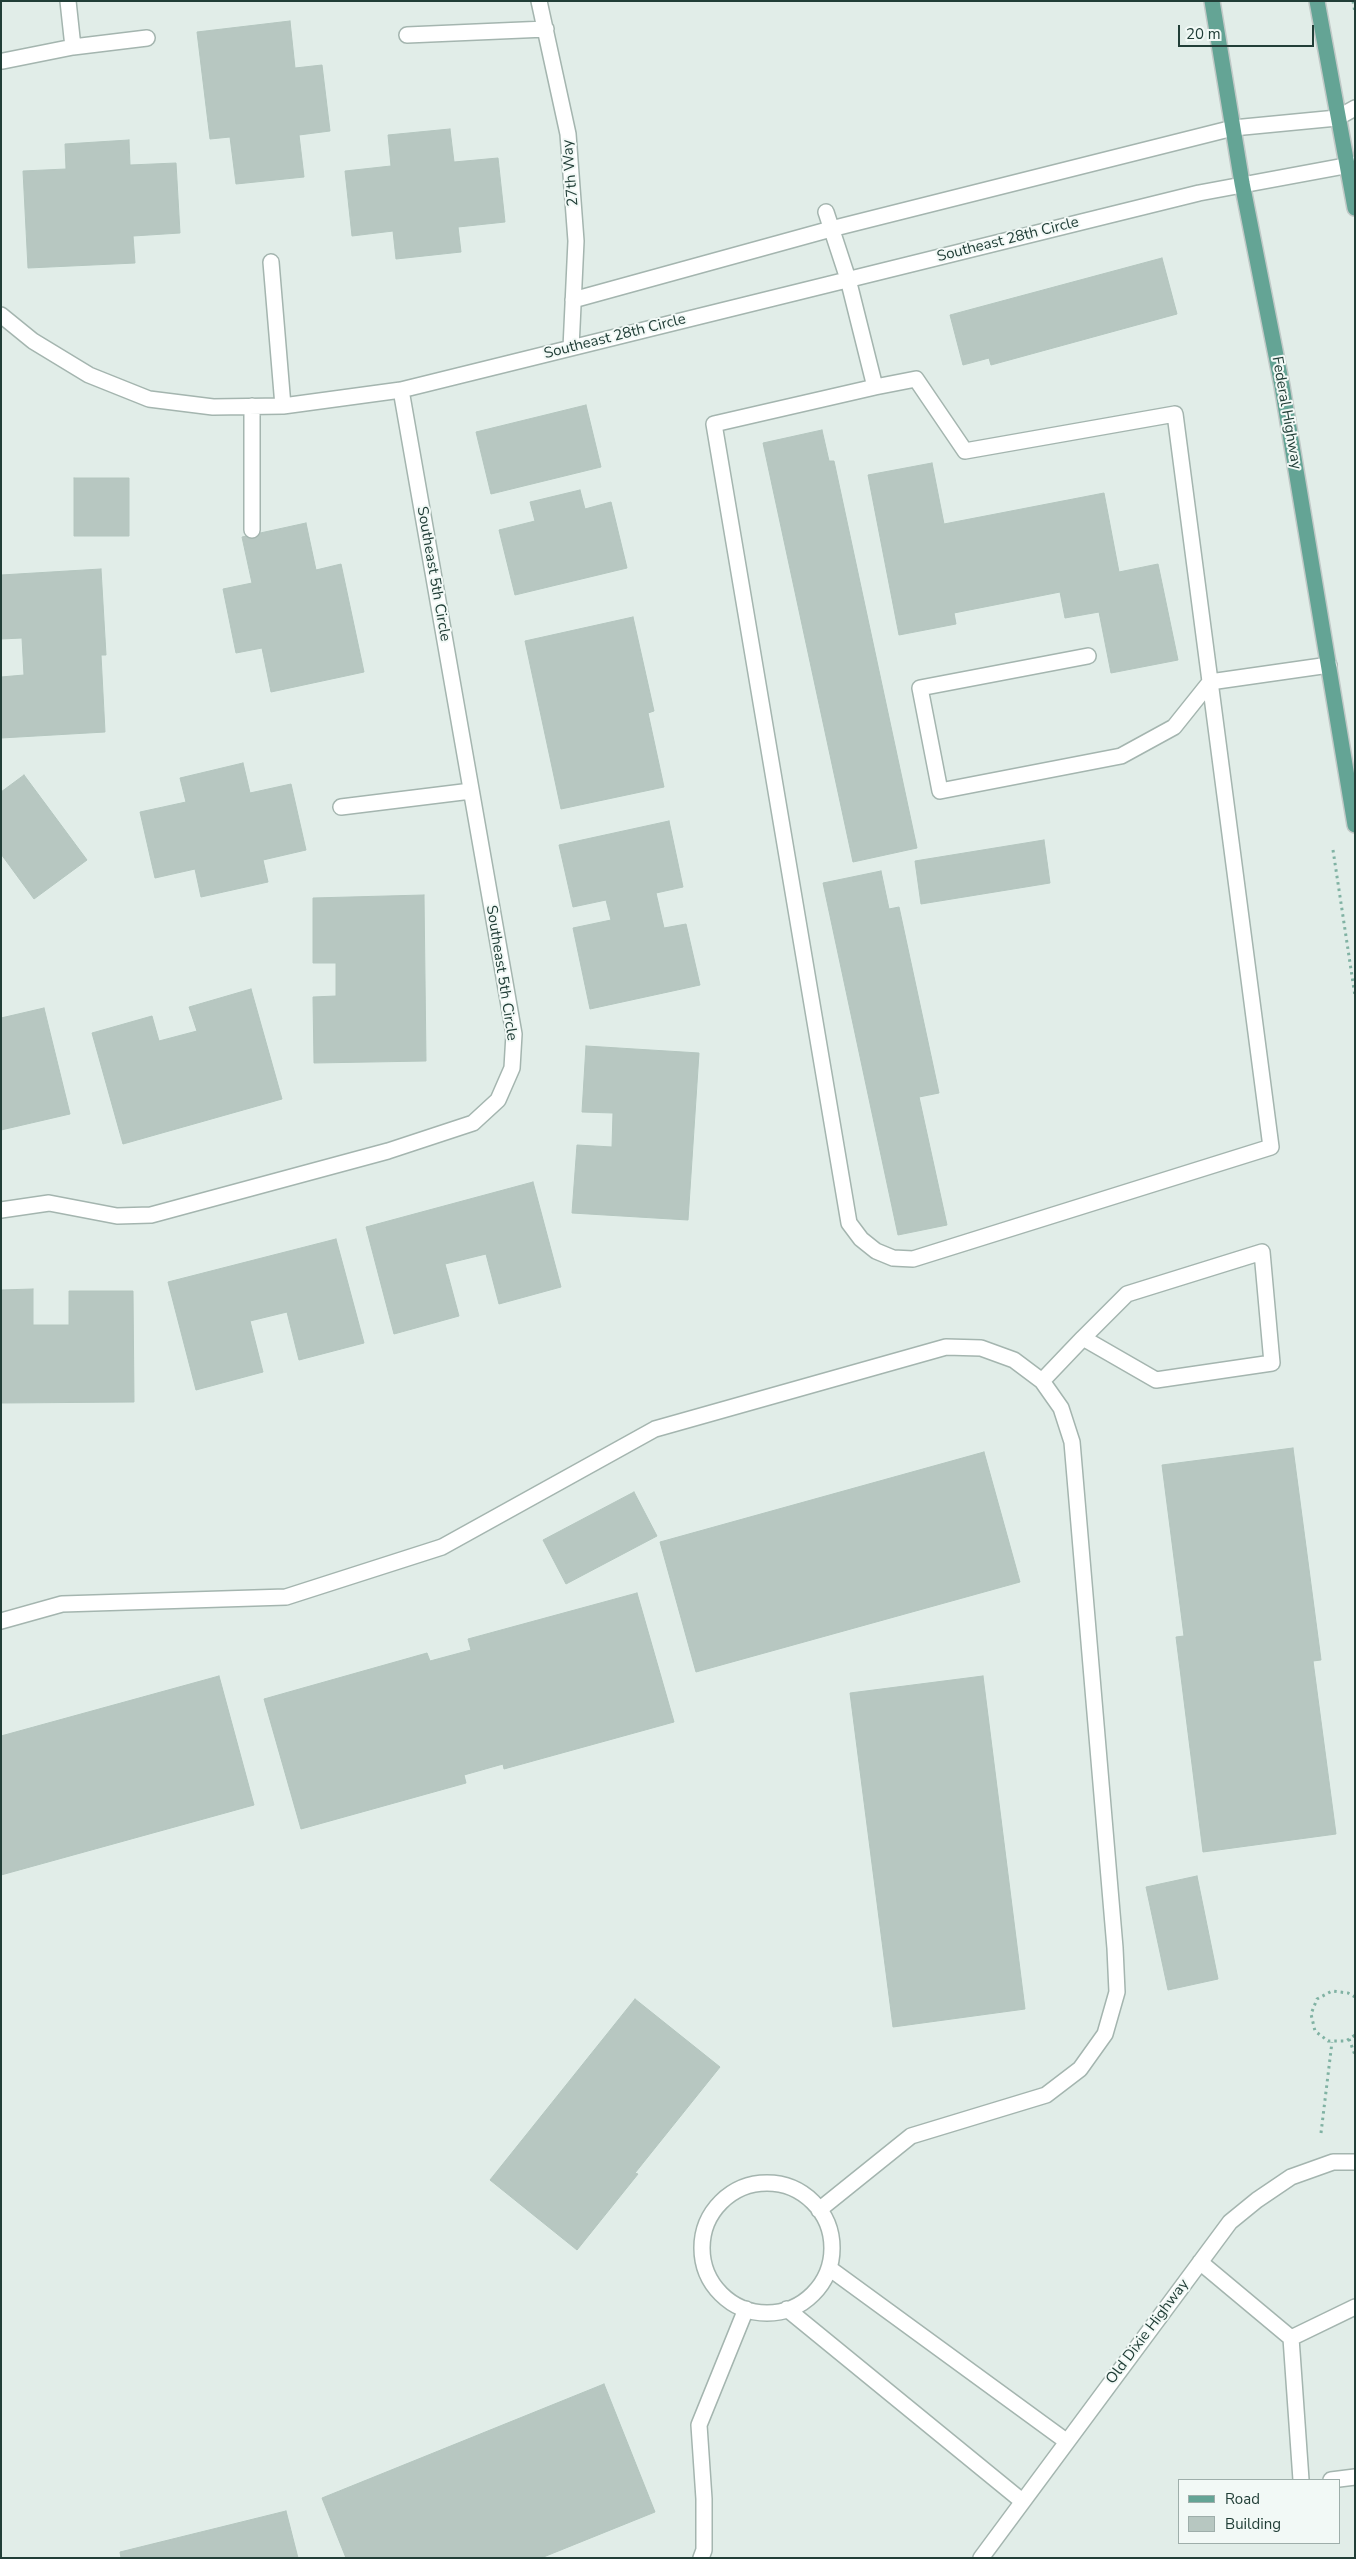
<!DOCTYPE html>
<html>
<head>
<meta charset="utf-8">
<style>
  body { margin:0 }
  #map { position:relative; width:1356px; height:2559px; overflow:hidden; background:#e1ede8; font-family:"Nunito Sans",sans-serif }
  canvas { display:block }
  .frame { position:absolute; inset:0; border:2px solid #213e37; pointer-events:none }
  .legend { position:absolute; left:1178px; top:2479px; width:162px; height:65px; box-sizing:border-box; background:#f2f9f6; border:1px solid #9eaeaa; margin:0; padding:6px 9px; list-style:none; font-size:15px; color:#213e37 }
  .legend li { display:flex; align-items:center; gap:10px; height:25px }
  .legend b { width:25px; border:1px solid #9eaeaa }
  .scale { position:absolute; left:1178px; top:25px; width:136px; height:22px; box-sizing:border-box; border:2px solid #213e37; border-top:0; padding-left:6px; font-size:15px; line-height:18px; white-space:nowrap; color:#213e37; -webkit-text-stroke:4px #f2f9f6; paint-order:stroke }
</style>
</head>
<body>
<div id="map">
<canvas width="1356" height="2559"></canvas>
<div class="frame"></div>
<ul class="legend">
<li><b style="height:6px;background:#64a495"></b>Road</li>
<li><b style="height:14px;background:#b7c7c1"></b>Building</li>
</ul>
<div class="scale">20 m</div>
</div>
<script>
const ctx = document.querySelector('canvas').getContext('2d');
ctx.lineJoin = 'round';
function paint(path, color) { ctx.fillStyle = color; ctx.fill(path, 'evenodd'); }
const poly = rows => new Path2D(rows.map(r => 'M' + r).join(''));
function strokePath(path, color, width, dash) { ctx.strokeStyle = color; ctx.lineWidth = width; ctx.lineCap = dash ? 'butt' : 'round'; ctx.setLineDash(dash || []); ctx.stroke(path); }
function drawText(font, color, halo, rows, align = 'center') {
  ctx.font = font + ' "Nunito Sans",sans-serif'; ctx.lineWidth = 4; ctx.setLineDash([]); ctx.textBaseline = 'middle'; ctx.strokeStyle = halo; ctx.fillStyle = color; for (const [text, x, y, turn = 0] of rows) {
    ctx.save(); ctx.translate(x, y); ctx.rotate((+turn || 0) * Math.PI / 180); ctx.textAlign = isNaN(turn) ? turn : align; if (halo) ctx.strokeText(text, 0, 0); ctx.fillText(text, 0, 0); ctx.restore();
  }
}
const building = poly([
  [290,21,295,68,322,65,330,131,299,135,304,177,236,184,230,137,210,139,197,32,290,21],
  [450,129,454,162,498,158,505,222,458,227,461,252,396,259,393,231,352,236,345,171,391,166,388,135,450,129],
  [129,140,130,165,176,163,180,233,133,236,135,263,28,268,23,171,66,169,65,144,129,140],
  [1162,258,1177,314,991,365,989,358,963,365,950,315,1162,258],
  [586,405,601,467,491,494,476,432,586,405],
  [822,430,829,461,834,461,917,848,853,862,763,443,822,430],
  [932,463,944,524,1104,493,1119,572,1158,564,1178,660,1111,673,1099,612,1065,618,1060,592,954,613,956,624,899,635,868,475,932,463],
  [74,478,129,478,129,536,74,536,74,478],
  [580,490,585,509,611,502,627,568,515,595,499,530,535,521,530,502,580,490],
  [306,523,316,570,341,564,364,672,271,692,262,648,236,653,223,589,252,583,242,537,306,523],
  [101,569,106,655,101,655,105,732,1,738,1,677,24,675,22,638,1,639,1,575,101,569],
  [633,617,654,711,648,713,664,787,561,809,525,641,633,617],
  [243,763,250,793,291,784,306,850,263,860,268,882,201,897,195,869,155,878,140,812,186,802,180,778,243,763],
  [24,775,87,860,34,899,1,854,1,792,24,775],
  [669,821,683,887,656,893,664,928,686,924,700,985,590,1009,573,928,611,920,606,900,573,907,559,845,669,821],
  [1044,840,1050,883,921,904,915,861,1044,840],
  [881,871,889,909,899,907,939,1093,919,1097,947,1225,898,1235,823,883,881,871],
  [424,895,426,1061,314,1063,313,997,336,996,336,963,313,963,313,898,424,895],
  [251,989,282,1099,123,1144,92,1033,152,1016,159,1041,197,1031,189,1007,251,989],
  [44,1008,70,1114,1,1130,1,1018,44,1008],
  [586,1046,699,1053,688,1220,572,1213,577,1145,612,1147,613,1113,582,1112,586,1046],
  [533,1182,561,1287,499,1304,486,1254,445,1264,459,1316,394,1334,366,1227,533,1182],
  [336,1239,364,1343,299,1360,287,1312,250,1321,263,1372,196,1390,168,1282,336,1239],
  [33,1289,33,1325,69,1325,69,1291,133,1291,134,1402,1,1403,1,1290,33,1289],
  [1293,1448,1321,1660,1313,1661,1336,1834,1203,1852,1176,1637,1184,1636,1162,1465,1293,1448],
  [984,1452,1020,1582,696,1672,660,1542,984,1452],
  [634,1492,657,1536,566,1584,543,1540,634,1492],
  [637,1593,674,1722,504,1769,503,1764,464,1775,466,1783,301,1829,264,1699,427,1653,430,1661,471,1650,468,1639,637,1593],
  [219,1676,254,1805,1,1875,1,1736,219,1676],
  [983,1676,1025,2009,893,2027,850,1693,983,1676],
  [1197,1876,1218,1979,1168,1990,1146,1887,1197,1876],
  [635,1999,720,2067,635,2173,638,2174,577,2250,490,2180,635,1999],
  [604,2384,655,2512,541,2558,346,2558,322,2498,604,2384],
  [286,2511,298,2558,121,2558,120,2552,286,2511]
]);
paint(building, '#b7c7c1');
strokePath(building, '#b4c6bf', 1);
const minor = poly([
  [539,1,568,134,576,241,571,348],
  [407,35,546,29],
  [73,47,147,38],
  [3,61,73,47,68,1],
  [826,212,848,279,875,387,714,424,849,1223,861,1239,876,1251,893,1258,913,1259,1271,1147,1175,414,965,451,916,379,875,387],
  [271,262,283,406],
  [573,300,831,229,1233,128,1337,118,1355,108],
  [1,315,33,341,89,375,149,399,213,407,283,406,401,390,1199,193,1355,164],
  [252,406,252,530],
  [1088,656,920,688,940,791,1121,756,1174,727,1210,682,1329,665],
  [341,807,471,791],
  [1,1210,49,1203,117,1216,151,1215,388,1151,473,1123,498,1100,512,1068,514,1034,401,390],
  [1042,1381,1083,1338,1127,1294,1262,1252,1272,1363,1156,1380,1083,1338],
  [1,1621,62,1604,286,1597,442,1547,655,1429,946,1347,981,1348,1014,1360,1042,1381,1061,1408,1072,1442,1115,1948,1117,1992,1105,2034,1080,2069,1046,2095,911,2136,819,2210],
  '702 2248a65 65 0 1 1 130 0a65 65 0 1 1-130 0Z',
  [1200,2262,1291,2338,1301,2480],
  [829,2268,1066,2441],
  [787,2309,1022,2501],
  [1291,2338,1355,2307],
  [1331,2480,1355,2477],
  [701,2558,704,2550,704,2499,699,2425,746,2309],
  [981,2558,1230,2222,1257,2200,1291,2177,1333,2162,1355,2162]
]);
const major = poly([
  [1212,1,1242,183,1282,386,1355,825],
  [1317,1,1355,208]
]);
strokePath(minor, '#a4b5af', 18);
strokePath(major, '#c1c9c7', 18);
strokePath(poly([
  [1353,1,1355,13],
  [1333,850,1355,996],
  [1355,1997,1348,1993,1332,1991,1317,1999,1311,2014,1315,2031,1328,2041,1346,2041,1355,2035],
  [1349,2039,1355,2055],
  [1321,2133,1332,2042]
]), '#80b2a3', 3, [2.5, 4]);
strokePath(minor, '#fff', 15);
strokePath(major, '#64a495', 15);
drawText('15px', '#213e37', '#f2f9f6', [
  ["27th Way",571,173,-95],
  ["Southeast 28th Circle",1008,240,-14],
  ["Southeast 28th Circle",615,337,-14],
  ["Federal Highway",1286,413,80],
  ["Southeast 5th Circle",433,574,80],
  ["Southeast 5th Circle",501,973,81],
  ["Old Dixie Highway",1148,2332,-53]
]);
</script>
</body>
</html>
